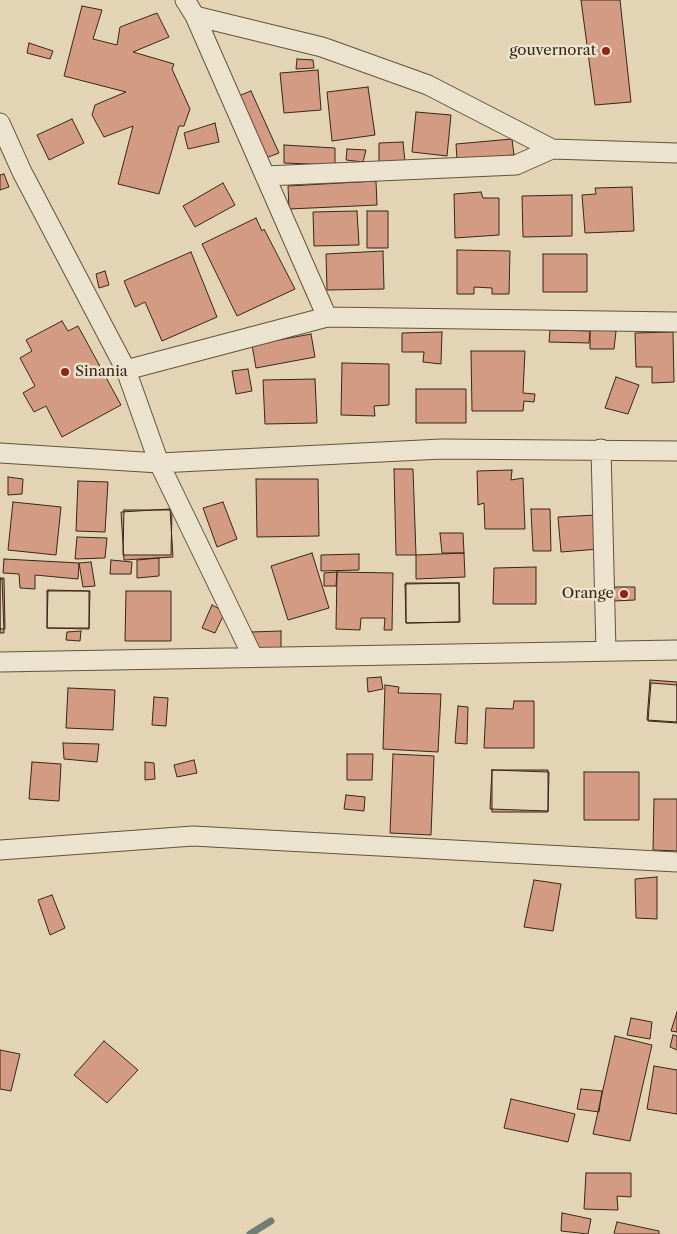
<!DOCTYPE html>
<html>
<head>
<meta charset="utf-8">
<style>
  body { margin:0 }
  canvas { display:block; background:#e2d4b4 }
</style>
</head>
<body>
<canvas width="677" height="1234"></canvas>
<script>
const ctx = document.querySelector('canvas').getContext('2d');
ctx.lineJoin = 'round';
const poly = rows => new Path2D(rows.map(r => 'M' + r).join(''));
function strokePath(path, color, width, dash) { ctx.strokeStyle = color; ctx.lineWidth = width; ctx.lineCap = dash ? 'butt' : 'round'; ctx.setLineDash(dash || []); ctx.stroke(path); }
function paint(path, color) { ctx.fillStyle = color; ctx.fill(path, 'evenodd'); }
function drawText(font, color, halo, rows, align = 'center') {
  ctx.font = font + ' "Libre Caslon Text",serif'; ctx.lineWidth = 5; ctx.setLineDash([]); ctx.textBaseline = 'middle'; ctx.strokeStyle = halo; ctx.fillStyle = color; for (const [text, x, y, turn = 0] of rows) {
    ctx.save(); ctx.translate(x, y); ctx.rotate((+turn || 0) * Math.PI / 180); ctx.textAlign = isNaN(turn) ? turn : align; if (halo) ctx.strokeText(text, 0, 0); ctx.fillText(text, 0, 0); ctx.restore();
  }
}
strokePath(poly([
  [250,1234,271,1221]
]), '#727d76', 7);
const building = poly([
  [581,0,620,0,631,102,595,105,581,0],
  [82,6,102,10,93,39,117,45,120,27,157,13,169,37,133,52,174,64,172,69,190,109,184,126,179,126,159,194,118,184,133,126,104,137,92,115,95,105,126,92,64,76,82,6],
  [29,43,53,51,50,59,27,53,29,43],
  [297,59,313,60,314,68,296,69,297,59],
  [318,70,321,110,284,113,280,73,318,70],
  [368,87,375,135,332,141,327,92,368,87],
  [251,91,279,153,263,159,236,97,251,91],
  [416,112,451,115,447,156,412,152,416,112],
  [72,119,84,143,49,160,37,135,72,119],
  [215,123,219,142,188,149,184,133,215,123],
  [512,139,514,155,457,160,456,144,512,139],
  [403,142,405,162,379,163,379,143,403,142],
  [284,145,335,148,335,165,284,163,284,145],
  [347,149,366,150,363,162,346,160,347,149],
  [4,174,9,187,0,190,0,175,4,174],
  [376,181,377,205,289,209,288,186,376,181],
  [223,183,235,205,195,227,183,206,223,183],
  [632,187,634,231,585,233,582,195,596,194,595,188,632,187],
  [481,192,483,198,499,198,499,235,455,238,454,194,481,192],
  [572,195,572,236,523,237,522,196,572,195],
  [357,211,359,245,314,246,313,212,357,211],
  [367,211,388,211,388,248,367,248,367,211],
  [256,218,262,231,264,229,295,289,237,316,202,244,256,218],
  [457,250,510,251,509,294,492,294,492,288,474,287,474,294,457,294,457,250],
  [383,251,384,289,327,290,326,254,383,251],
  [191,252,217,317,162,341,145,302,135,307,124,281,191,252],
  [543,254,587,254,587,292,543,292,543,254],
  [105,271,109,285,99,288,96,274,105,271],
  [62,321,68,331,78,326,121,405,62,437,46,406,34,412,23,393,35,386,20,358,32,351,26,340,62,321],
  [590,329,616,331,614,349,590,349,590,329],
  [550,330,590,331,589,343,549,342,550,330],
  [442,332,441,364,423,362,424,352,402,352,402,333,442,332],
  [673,332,674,382,652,383,652,367,636,367,635,333,673,332],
  [311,334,315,357,256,368,252,345,311,334],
  [471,351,525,351,523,393,535,394,534,402,524,401,523,411,472,411,471,351],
  [342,363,389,364,389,405,374,406,375,416,341,415,342,363],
  [248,369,252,391,236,394,232,371,248,369],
  [616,377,639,385,628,414,605,408,616,377],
  [315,379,317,423,265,424,263,380,315,379],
  [416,389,466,389,466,423,416,423,416,389],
  [394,469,413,469,416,555,396,555,394,469],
  [512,470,511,480,523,478,525,529,485,529,484,503,478,505,477,471,512,470],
  [8,477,23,479,22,494,8,495,8,477],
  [256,479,318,479,319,536,257,537,256,479],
  [78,481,108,482,105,532,76,531,78,481],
  [13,502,61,507,56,555,8,550,13,502],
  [223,502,237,539,217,547,203,508,223,502],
  [170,509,173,557,124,560,121,512,170,509],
  [531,509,550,509,551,551,533,551,531,509],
  [124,510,172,510,171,555,123,555,124,510],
  [596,515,599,549,561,552,558,517,596,515],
  [440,533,463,533,464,553,442,553,440,533],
  [77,537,107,538,105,558,75,559,77,537],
  [312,553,329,608,288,620,271,566,312,553],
  [464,553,465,577,416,579,416,555,464,553],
  [359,554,359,570,321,571,321,555,359,554],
  [159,558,159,576,137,578,137,560,159,558],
  [4,559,79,563,78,579,35,575,35,589,20,588,19,574,3,573,4,559],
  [111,560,132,562,131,574,110,574,111,560],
  [91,562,95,586,83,587,79,563,91,562],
  [536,567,536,604,493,604,494,568,536,567],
  [337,572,393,573,392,630,384,630,385,618,361,618,360,630,336,629,337,572],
  [337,572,336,586,324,586,324,573,337,572],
  [0,578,4,578,5,629,0,629,0,578],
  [2,579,4,633,0,633,0,580,2,579],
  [406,583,459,583,460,622,406,623,406,583],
  [459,583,459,622,406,623,405,584,459,583],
  [614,587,635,587,635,600,614,601,614,587],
  [48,590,90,591,89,629,47,628,48,590],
  [47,591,89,591,89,628,47,628,47,591],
  [126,591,171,591,171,641,125,641,126,591],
  [212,605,225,612,215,633,202,628,212,605],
  [81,631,80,641,66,640,67,632,81,631],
  [281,631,281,648,252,648,251,632,281,631],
  [381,677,383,689,368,692,367,678,381,677],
  [650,680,677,682,677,722,647,720,650,680],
  [651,683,677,685,677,723,648,721,651,683],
  [385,685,399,687,398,693,441,694,438,752,383,749,385,685],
  [68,688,115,690,113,730,66,728,68,688],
  [154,697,168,698,166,726,152,725,154,697],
  [514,701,534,701,534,748,484,748,486,708,513,709,514,701],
  [458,706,468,707,467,744,455,743,458,706],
  [63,743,99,744,97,762,64,759,63,743],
  [347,754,373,754,372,780,347,780,347,754],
  [393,754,434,756,431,835,390,833,393,754],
  [194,760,197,773,177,777,174,765,194,760],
  [32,762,61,764,59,801,29,799,32,762],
  [145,762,154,763,155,779,145,780,145,762],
  [492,770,549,772,548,811,490,809,492,770],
  [492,770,548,770,548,812,492,812,492,770],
  [584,772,639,772,639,820,584,820,584,772],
  [346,795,365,797,364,811,344,809,346,795],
  [654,799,677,799,677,851,653,850,654,799],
  [657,877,657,919,636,918,635,879,657,877],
  [534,880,561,884,553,931,524,927,534,880],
  [52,895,65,928,50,935,38,900,52,895],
  [677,1012,677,1032,671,1031,677,1012],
  [631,1018,652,1022,650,1039,627,1035,631,1018],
  [673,1035,677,1036,677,1050,670,1047,673,1035],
  [615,1036,652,1045,630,1141,593,1134,615,1036],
  [104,1041,138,1070,107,1103,74,1075,104,1041],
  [0,1050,20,1054,11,1091,0,1089,0,1050],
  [654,1066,677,1070,677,1114,647,1109,654,1066],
  [581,1089,602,1091,599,1112,577,1109,581,1089],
  [511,1099,575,1114,568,1142,504,1128,511,1099],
  [586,1173,631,1173,631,1197,617,1196,618,1210,584,1209,586,1173],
  [562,1213,591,1219,588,1234,561,1231,562,1213],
  [617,1222,659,1231,659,1234,616,1234,614,1233,617,1222]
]);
paint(building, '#d39b84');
strokePath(building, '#392715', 1);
const minor = poly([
  [185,0,195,16,322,47,428,85,552,149,677,153],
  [195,16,327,317],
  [0,123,22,172,126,370,159,463,253,657],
  [265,176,516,165,552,149],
  [126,370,327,317,677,322],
  [601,449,606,651],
  [0,453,159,463,442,449,677,451],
  [0,662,677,650],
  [0,850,193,836,677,862]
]);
strokePath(minor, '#63523d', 21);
strokePath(minor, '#ece3ce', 19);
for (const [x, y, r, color] of [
  [606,51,5,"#8f2418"],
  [65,372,5,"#8f2418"],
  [624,594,5,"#8f2418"]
]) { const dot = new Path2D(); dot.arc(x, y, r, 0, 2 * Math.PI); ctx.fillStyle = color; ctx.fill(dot); strokePath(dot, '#ece3ce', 2); }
drawText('15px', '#392715', '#ece3ce', [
  ["gouvernorat",596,51],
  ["Sinania",75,372,"left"],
  ["Orange",614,594]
], 'right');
</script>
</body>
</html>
